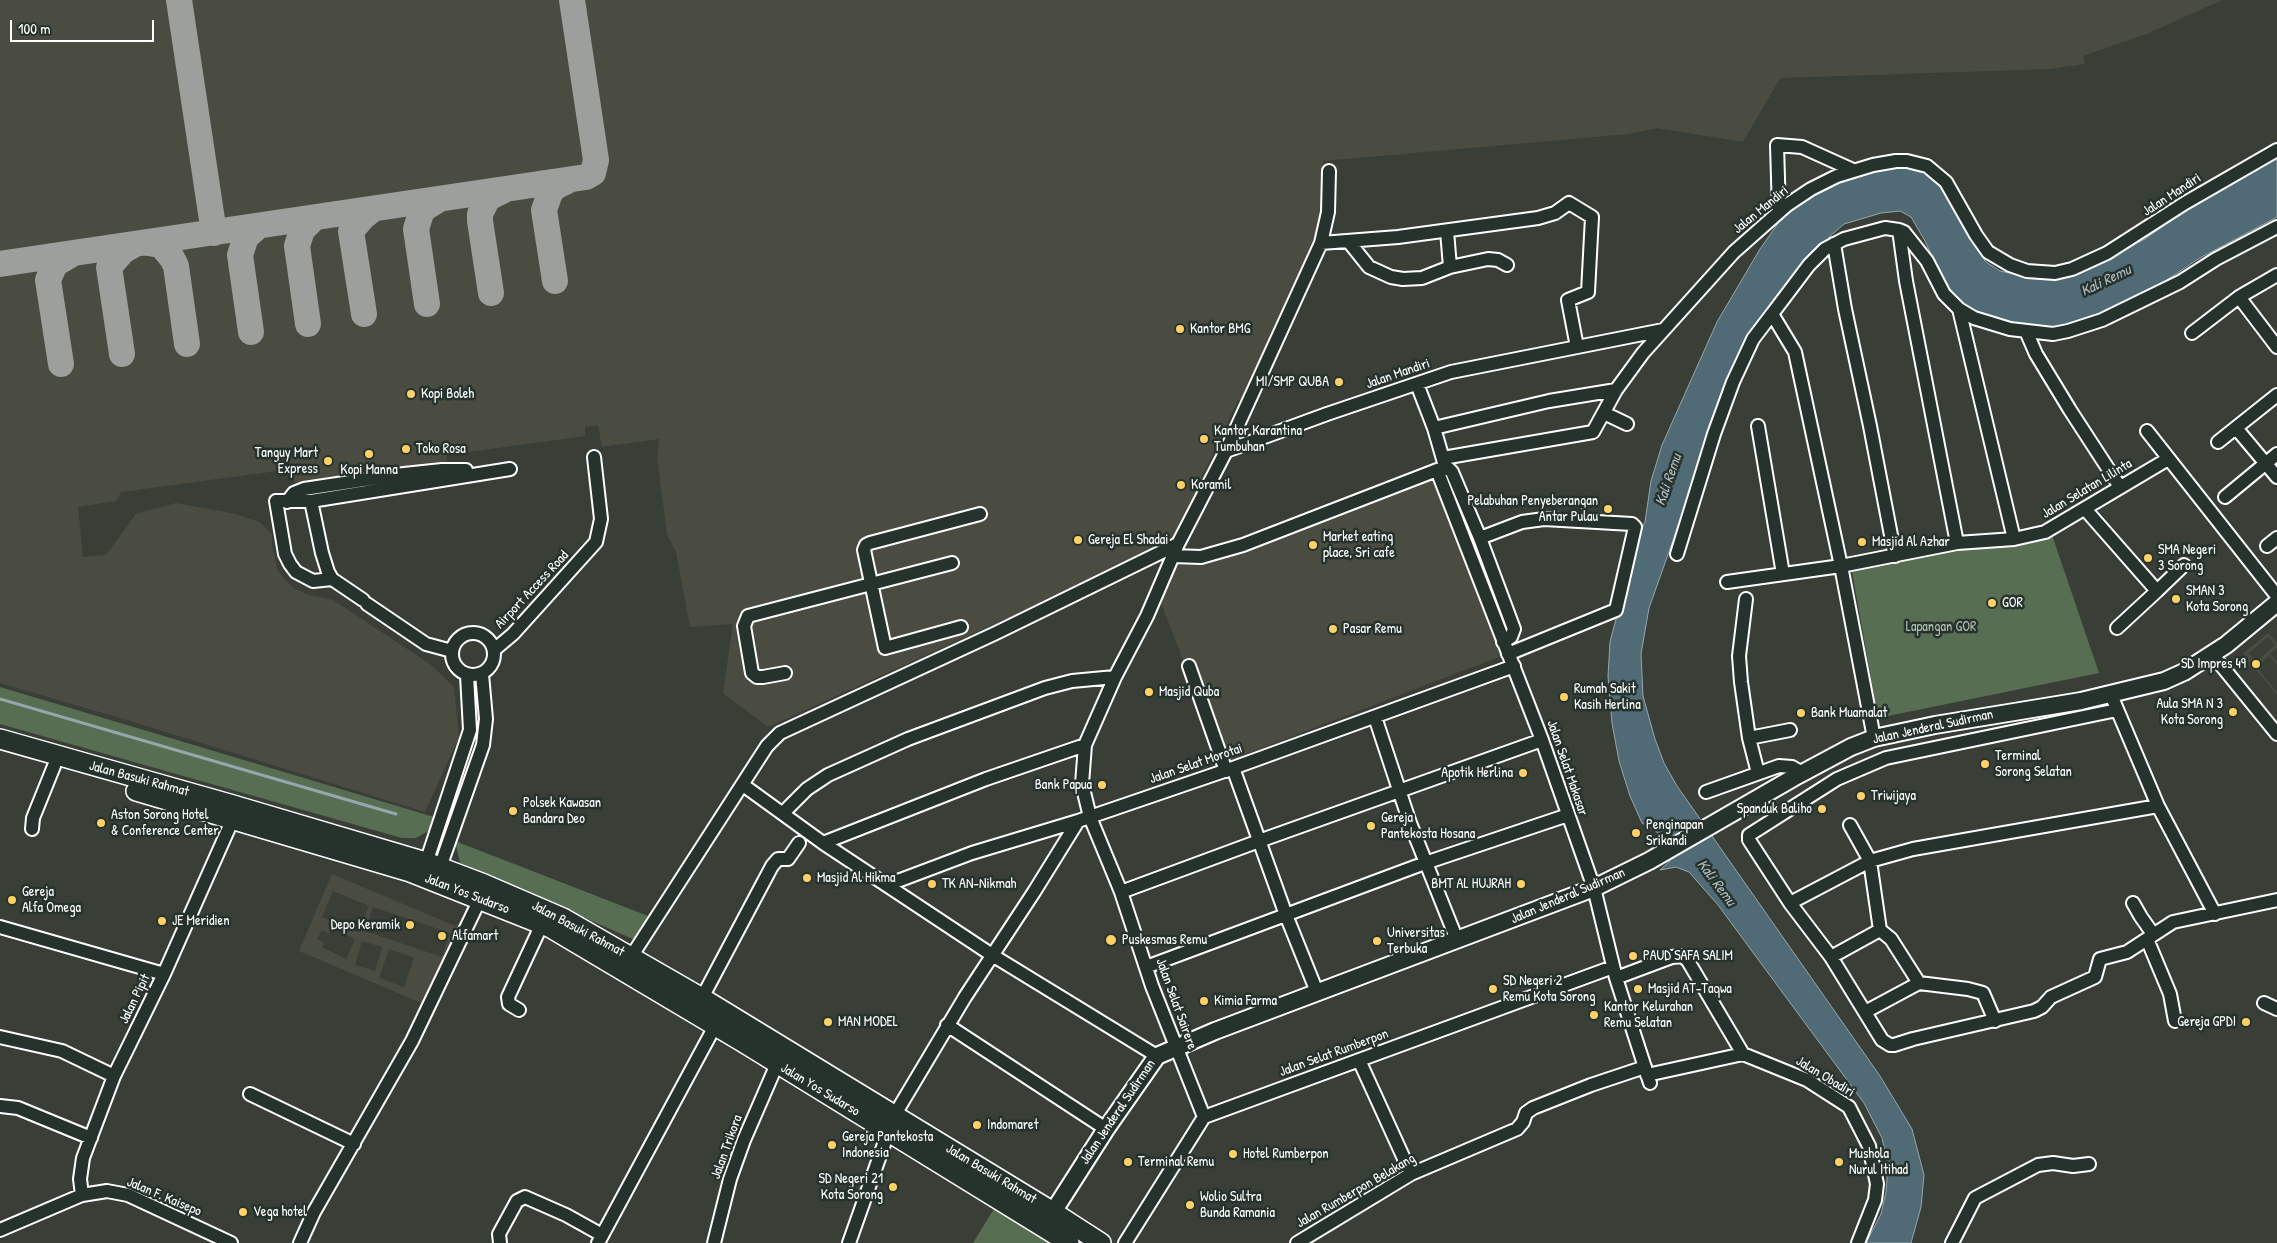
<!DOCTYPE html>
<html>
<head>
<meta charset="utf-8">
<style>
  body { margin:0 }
  #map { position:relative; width:2277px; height:1243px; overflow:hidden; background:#393f37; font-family:"Patrick Hand",sans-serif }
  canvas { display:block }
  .scale { position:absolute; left:10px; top:20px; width:144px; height:22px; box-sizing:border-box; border:2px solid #fff; border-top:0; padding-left:6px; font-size:15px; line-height:18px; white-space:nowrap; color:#fff; -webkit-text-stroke:4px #26332d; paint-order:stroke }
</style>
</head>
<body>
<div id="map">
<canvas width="2277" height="1243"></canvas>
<div class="scale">100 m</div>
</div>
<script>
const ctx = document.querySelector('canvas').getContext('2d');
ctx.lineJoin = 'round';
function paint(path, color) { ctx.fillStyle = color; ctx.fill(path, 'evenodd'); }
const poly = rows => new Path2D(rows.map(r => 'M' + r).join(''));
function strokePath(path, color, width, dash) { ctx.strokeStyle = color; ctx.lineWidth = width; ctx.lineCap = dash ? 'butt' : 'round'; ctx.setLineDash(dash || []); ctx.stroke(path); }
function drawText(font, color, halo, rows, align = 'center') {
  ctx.font = font + ' "Patrick Hand",sans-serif'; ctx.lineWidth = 5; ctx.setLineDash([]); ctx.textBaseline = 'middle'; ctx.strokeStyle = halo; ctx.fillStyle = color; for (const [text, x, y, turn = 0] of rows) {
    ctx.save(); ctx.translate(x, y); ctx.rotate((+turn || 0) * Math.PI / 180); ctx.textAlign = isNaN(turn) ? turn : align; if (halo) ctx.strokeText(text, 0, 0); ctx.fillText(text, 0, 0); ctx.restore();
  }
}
paint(poly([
  [0,0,2222,0,2149,33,2083,56,2085,64,2049,69,1780,78,1743,142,1657,128,1629,134,1323,161,1324,227,1242,402,1238,400,1203,475,1175,542,768,727,723,693,733,624,690,627,676,552,667,534,657,457,659,439,602,447,598,425,585,427,585,436,446,455,447,461,294,483,292,469,121,492,116,501,78,507,83,557,106,555,136,514,176,503,236,514,259,522,272,534,272,545,278,571,286,581,295,589,309,595,333,600,430,664,454,687,459,737,425,812,130,721,0,683],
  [1432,469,1504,655,1223,763,1161,603,1180,552,1223,549],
  [2268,633,2277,643,2277,648,2270,654,2277,662,2277,665,2269,656,2256,667,2277,692,2277,695,2243,654],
  [2268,637,2275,645,2256,662,2249,653],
  [332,874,460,928,426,1005,299,951],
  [333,891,369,906,357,932,322,917],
  [373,907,450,933,442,957,365,931],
  [333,928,355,939,346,959,322,947,324,943,317,939,322,930,330,934],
  [362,941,382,947,375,971,355,965],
  [389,949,414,958,404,987,379,978]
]), '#4a4c42');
paint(poly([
  [2051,532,2099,673,1878,718,1851,566],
  [0,687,434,817,430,830,416,838,402,838,0,724],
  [455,841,648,916,635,940,460,863],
  [997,1204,1060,1243,973,1243]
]), '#586e52');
const water = poly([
  [2277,155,2277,217,2198,259,2158,286,2109,312,2060,329,2017,328,1963,308,1945,285,1925,241,1911,217,1900,211,1881,213,1844,224,1812,252,1740,352,1649,608,1641,654,1643,696,1655,739,1664,763,1677,786,1880,1076,1912,1129,1924,1175,1921,1207,1911,1243,1866,1243,1881,1214,1886,1192,1888,1165,1882,1138,1864,1103,1718,905,1689,872,1676,867,1660,870,1670,861,1669,856,1657,832,1642,823,1630,796,1619,761,1612,723,1608,676,1610,642,1637,538,1645,522,1651,481,1662,445,1717,322,1760,249,1784,215,1808,195,1842,176,1910,164,1935,176,1952,198,1977,248,1986,262,2000,271,2018,275,2039,279,2059,279,2077,274,2145,239,2191,206,2277,155]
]);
paint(water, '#506b75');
strokePath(water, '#96a6ac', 1);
strokePath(poly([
  [0,699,396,814]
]), '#96a6ac', 3);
strokePath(poly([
  [179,0,214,233],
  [148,243,161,245,172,258,176,266,187,344],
  [0,264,586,177,593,173,596,160,572,0],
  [555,281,544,210,550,193,555,187,567,181],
  [491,293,480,221,480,214,488,198,504,190],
  [427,304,416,229,421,213,425,208,438,200],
  [364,314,351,231,363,217,372,210],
  [308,324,297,246,302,230,313,219],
  [251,332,240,255,246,237,256,228],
  [122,354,109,267,123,251,135,244],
  [61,364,48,280,55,264,72,254]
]), '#9c9f9b', 26);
const minor = poly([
  [1779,212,1777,145,1802,147,1853,170],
  [1899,230,1906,281,1957,543],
  [1447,231,1450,267],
  [1349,242,1369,267,1391,277,1403,279,1422,278,1450,267,1488,259,1498,260,1507,265],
  [1321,243,1398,237,1538,218,1555,213,1569,203,1592,217,1588,292,1568,300,1577,347],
  [1834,244,1845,309,1870,426,1895,556],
  [2239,297,2277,347],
  [1959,309,2014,539],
  [2026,331,2036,354,2070,410,2120,487],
  [2192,333,2239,297,2277,275],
  [1417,384,1434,428,1445,466],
  [1604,413,1627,424],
  [1758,426,1783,574],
  [1434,428,1549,401,1616,390],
  [2236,428,2277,477],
  [2147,431,2277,596],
  [2218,442,2277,395],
  [1226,451,1327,414,1451,372,1663,330],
  [1443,458,1593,432,1616,390,1643,353,1734,252,1787,205,1811,189,1837,176,1873,165,1896,161,1907,161,1927,166,1946,182,1976,235,1988,252,2010,265,2027,271,2055,273,2072,269,2107,253,2185,203,2277,150],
  [1437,470,1542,740,1594,888,1616,978,1650,1083],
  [2225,497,2277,454],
  [311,501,322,553,328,572,332,579,363,600],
  [287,502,294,493,304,489,404,474,442,470,466,470],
  [2085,509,2157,591,2184,565],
  [1480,538,1522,522,1544,519,1632,524,1635,527,1616,610,1508,654],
  [2267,546,2277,538],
  [1677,554,1714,434,1733,382,1753,339,1772,314],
  [1173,556,1201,557,1243,545,1437,470,1448,468,1452,472,1480,538,1514,629,1511,637,1503,642],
  [332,579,313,581,296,572,290,564,285,554,276,501,311,501,510,469],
  [1727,582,1841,566,1957,543,2014,539,2045,532,2168,459],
  [1746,599,1739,656,1741,682,1749,738,1758,773],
  [367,604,426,644,452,651],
  [961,627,885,648,864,550,866,545,870,543,980,514],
  [2117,628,2157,591],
  '452 654a21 21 0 1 1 42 0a21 21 0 1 1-42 0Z',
  [494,650,513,634,596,542,601,519,594,457],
  [2212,654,2277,734],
  [1189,666,1226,771],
  [785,673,763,677,757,677,752,673,744,626,748,616,952,563],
  [2114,702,2158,806,2215,914],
  [2117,710,1886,758,1837,779,1749,835,1749,840,1790,903,1831,957,1882,1040,1890,1045,1894,1045,1913,1039,2034,1011,2042,1007,2051,997,2095,977,2100,959,2127,952,2173,922,2277,900],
  [1375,717,1410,823,1457,940],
  [1749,738,1790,730],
  [1874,738,1841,566,1795,352,1772,314,1809,265,1825,249,1844,239,1885,228,1899,230,1904,232,1927,261,1944,294,1959,309,1974,318,2010,329,2053,334,2068,331,2102,320,2180,282,2216,259,2277,227],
  [1233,768,1286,915,1317,992],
  [743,785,823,843,992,955,1157,1056],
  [1706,792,1779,766,1792,767,1802,773],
  [783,813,807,789,828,775,908,739,1045,688,1072,681,1115,677],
  [1850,825,1870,861,1880,930],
  [32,829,33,818,54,766],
  [823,843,986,779,1085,745],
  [424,869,470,730,467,675],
  [438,873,483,745,486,719,482,674],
  [887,885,972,853,1078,821,1233,768,1514,666],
  [1121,892,1259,841,1542,740],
  [1790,903,1870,861,1913,849,2158,806],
  [2133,903,2141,917,2153,934],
  [0,927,164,974],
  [2147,939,2170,994,2175,1021],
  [631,957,767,746,780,733,996,633,1178,544],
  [1831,957,1880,930,1891,939,1919,983],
  [1146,967,1425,863,1568,815],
  [1616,978,1672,957,1683,956,1688,961,1743,1054],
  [702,998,772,866,778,859,788,859,799,843],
  [2264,1003,2277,1009],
  [519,1010,509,1004,508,997,542,924],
  [1865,1012,1919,983,1968,989,1983,993,1995,1021],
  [947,1025,1106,1129],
  [0,1037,62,1051,114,1076],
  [1359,1060,1411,1174],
  [1647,1075,1743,1054,1807,1080,1849,1107,1869,1146,1877,1184,1875,1200,1858,1243],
  [250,1094,354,1144],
  [0,1106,18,1108,91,1138],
  [1204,1117,1152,986,1121,892,1090,817,1082,784,1085,745,1115,677,1147,616,1178,544,1226,451,1321,243,1328,212,1329,171],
  [82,1195,80,1179,83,1158,114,1076,164,974,232,821],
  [0,1230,82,1195,107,1191,128,1195,231,1243],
  [300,1243,314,1212,412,1041,480,899],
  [500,1243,499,1234,517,1201,525,1197,566,1215,602,1235],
  [598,1243,715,1026],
  [714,1243,730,1179,744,1140,777,1064],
  [849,1243,894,1116,965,997,1034,892,1078,821],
  [1125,1243,1204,1117,1613,967],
  [1297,1243,1411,1174,1517,1129,1523,1122,1526,1113,1533,1108,1591,1085,1645,1067],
  [1952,1243,1975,1198,2038,1165,2053,1163,2073,1166,2089,1164]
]);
const major = poly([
  [1053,1212,1106,1129,1157,1056,1215,1031,1594,888,1649,861,1793,778,1851,747,1874,738,1935,725,2081,701,2164,681,2184,672,2226,645,2277,603]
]);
const highway = poly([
  [0,739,233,805,426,862,484,884,563,918,702,998,1053,1212,1101,1243],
  [136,791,410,872,551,928,741,1041,1069,1243]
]);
strokePath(minor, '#fff', 16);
strokePath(major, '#fff', 20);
strokePath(highway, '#fff', 22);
strokePath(minor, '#26332d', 12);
strokePath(major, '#26332d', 16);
strokePath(highway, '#26332d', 19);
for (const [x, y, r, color] of [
  [1180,329,5,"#ffd166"],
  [1339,382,5,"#ffd166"],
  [411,394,5,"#ffd166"],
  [1204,439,5,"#ffd166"],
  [406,449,5,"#ffd166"],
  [369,454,5,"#ffd166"],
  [328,461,5,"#ffd166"],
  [1181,485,5,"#ffd166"],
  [1608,509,5,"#ffd166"],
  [1078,540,5,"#ffd166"],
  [1862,542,5,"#ffd166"],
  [1313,545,5,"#ffd166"],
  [2148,558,5,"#ffd166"],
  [2176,599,5,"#ffd166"],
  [1992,603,5,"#ffd166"],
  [1333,629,5,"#ffd166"],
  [2256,664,5,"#ffd166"],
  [1149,692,5,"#ffd166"],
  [1564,697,5,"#ffd166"],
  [2233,712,5,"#ffd166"],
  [1801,713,5,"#ffd166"],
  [1985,764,5,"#ffd166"],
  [1523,773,5,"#ffd166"],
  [1102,785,5,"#ffd166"],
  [1861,796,5,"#ffd166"],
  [1822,809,5,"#ffd166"],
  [513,811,5,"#ffd166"],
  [101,823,5,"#ffd166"],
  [1371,826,5,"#ffd166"],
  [1636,833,5,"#ffd166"],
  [807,878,5,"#ffd166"],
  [932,884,5,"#ffd166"],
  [1521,884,5,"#ffd166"],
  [12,900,5,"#ffd166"],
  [162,921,5,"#ffd166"],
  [410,925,5,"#ffd166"],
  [442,936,5,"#ffd166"],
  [1111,940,6,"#ffd166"],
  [1377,941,5,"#ffd166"],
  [1633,956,5,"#ffd166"],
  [1493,989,5,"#ffd166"],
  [1638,989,5,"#ffd166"],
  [1204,1001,5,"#ffd166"],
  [1594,1015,5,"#ffd166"],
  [828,1022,5,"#ffd166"],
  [2246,1022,5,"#ffd166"],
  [977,1125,5,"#ffd166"],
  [832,1145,5,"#ffd166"],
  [1233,1154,5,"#ffd166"],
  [1128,1162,5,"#ffd166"],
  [1839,1162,5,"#ffd166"],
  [893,1187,5,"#ffd166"],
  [1190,1205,5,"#ffd166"],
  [243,1212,5,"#ffd166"]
]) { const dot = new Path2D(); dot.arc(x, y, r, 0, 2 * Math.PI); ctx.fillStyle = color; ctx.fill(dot); strokePath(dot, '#26332d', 2); }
drawText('14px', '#fff', '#26332d', [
  ["Jalan Mandiri",2172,195,-33],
  ["Jalan Mandiri",1761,210,-39],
  ["Jalan Mandiri",1398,374,-19],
  ["Jalan Selatan Lilinta",2087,489,-31],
  ["Airport Access Road",532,590,-47],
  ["Jalan Jenderal Sudirman",1933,727,-12],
  ["Jalan Selat Morotai",1196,764,-19],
  ["Jalan Selat Makasar",1567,768,71],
  ["Jalan Basuki Rahmat",139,779,15],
  ["Jalan Yos Sudarso",467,894,21],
  ["Jalan Jenderal Sudirman",1568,896,-23],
  ["Jalan Basuki Rahmat",578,929,28],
  ["Jalan Pipit",135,999,-64],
  ["Jalan Selat Sairere",1176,1004,70],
  ["Jalan Selat Rumberpon",1334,1053,-20],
  ["Jalan Obadiri",1825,1077,31],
  ["Jalan Yos Sudarso",820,1090,31],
  ["Jalan Jenderal Sudirman",1118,1112,-56],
  ["Jalan Trikora",727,1147,-70],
  ["Jalan Basuki Rahmat",991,1174,31],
  ["Jalan Rumberpon Belakang",1356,1191,-30],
  ["Jalan F. Kaisepo",164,1197,23]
]);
drawText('14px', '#fff', '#26332d', [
  ["Kantor BMG",1190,329],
  ["MI/SMP QUBA",1329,382,"right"],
  ["Kopi Boleh",421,394],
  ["Kantor Karantina",1214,431],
  ["Tumbuhan",1214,447],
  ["Toko Rosa",416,449],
  ["Tanguy Mart",318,453,"right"],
  ["Express",318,469,"right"],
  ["Kopi Manna",369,470,"center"],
  ["Koramil",1191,485],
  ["Pelabuhan Penyeberangan",1598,501,"right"],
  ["Antar Pulau",1598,517,"right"],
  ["Market eating",1323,537],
  ["place, Sri cafe",1323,553],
  ["Gereja El Shadai",1088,540],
  ["Masjid Al Azhar",1872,542],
  ["SMA Negeri",2158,550],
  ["3 Sorong",2158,566],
  ["SMAN 3",2186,591],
  ["Kota Sorong",2186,607],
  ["GOR",2002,603],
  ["Pasar Remu",1343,629],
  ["SD Impres 49",2246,664,"right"],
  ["Rumah Sakit",1574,689],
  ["Kasih Herlina",1574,705],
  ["Masjid Quba",1159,692],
  ["Aula SMA N 3",2223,704,"right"],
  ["Kota Sorong",2223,720,"right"],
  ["Bank Muamalat",1811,713],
  ["Terminal",1995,756],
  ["Sorong Selatan",1995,772],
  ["Apotik Herlina",1513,773,"right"],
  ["Bank Papua",1092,785,"right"],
  ["Triwijaya",1871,796],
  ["Polsek Kawasan",523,803],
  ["Bandara Deo",523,819],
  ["Spanduk Baliho",1812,809,"right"],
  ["Aston Sorong Hotel",111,815],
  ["& Conference Center",111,831],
  ["Gereja",1381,818],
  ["Pantekosta Hosana",1381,834],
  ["Penginapan",1646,825],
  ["Srikandi",1646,841],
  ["Masjid Al Hikma",817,878],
  ["TK AN-Nikmah",942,884],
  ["BMT AL HUJRAH",1511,884,"right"],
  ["Gereja",22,892],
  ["Alfa Omega",22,908],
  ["JE Meridien",172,921],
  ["Depo Keramik",400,925,"right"],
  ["Universitas",1387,933],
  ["Terbuka",1387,949],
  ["Alfamart",452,936],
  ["Puskesmas Remu",1122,940],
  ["PAUD SAFA SALIM",1643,956],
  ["SD Negeri 2",1503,981],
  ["Remu Kota Sorong",1503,997],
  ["Masjid AT-Taqwa",1648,989],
  ["Kimia Farma",1214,1001],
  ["Kantor Kelurahan",1604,1007],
  ["Remu Selatan",1604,1023],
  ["MAN MODEL",838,1022],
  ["Gereja GPDI",2236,1022,"right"],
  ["Indomaret",987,1125],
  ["Gereja Pantekosta",842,1137],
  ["Indonesia",842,1153],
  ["Hotel Rumberpon",1243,1154],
  ["Mushola",1849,1154],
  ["Nurul Itihad",1849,1170],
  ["Terminal Remu",1138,1162],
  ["SD Negeri 21",883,1179,"right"],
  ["Kota Sorong",883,1195,"right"],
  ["Wolio Sultra",1200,1197],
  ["Bunda Ramania",1200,1213],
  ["Vega hotel",253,1212]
], 'left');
drawText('14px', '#b4beb1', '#26332d', [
  ["Lapangan GOR",1941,627]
]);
drawText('italic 15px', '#b0bcc1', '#26332d', [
  ["Kali Remu",2106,281,-26],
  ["Kali Remu",1669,480,-71],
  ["Kali Remu",1716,883,53]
]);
</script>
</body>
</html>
